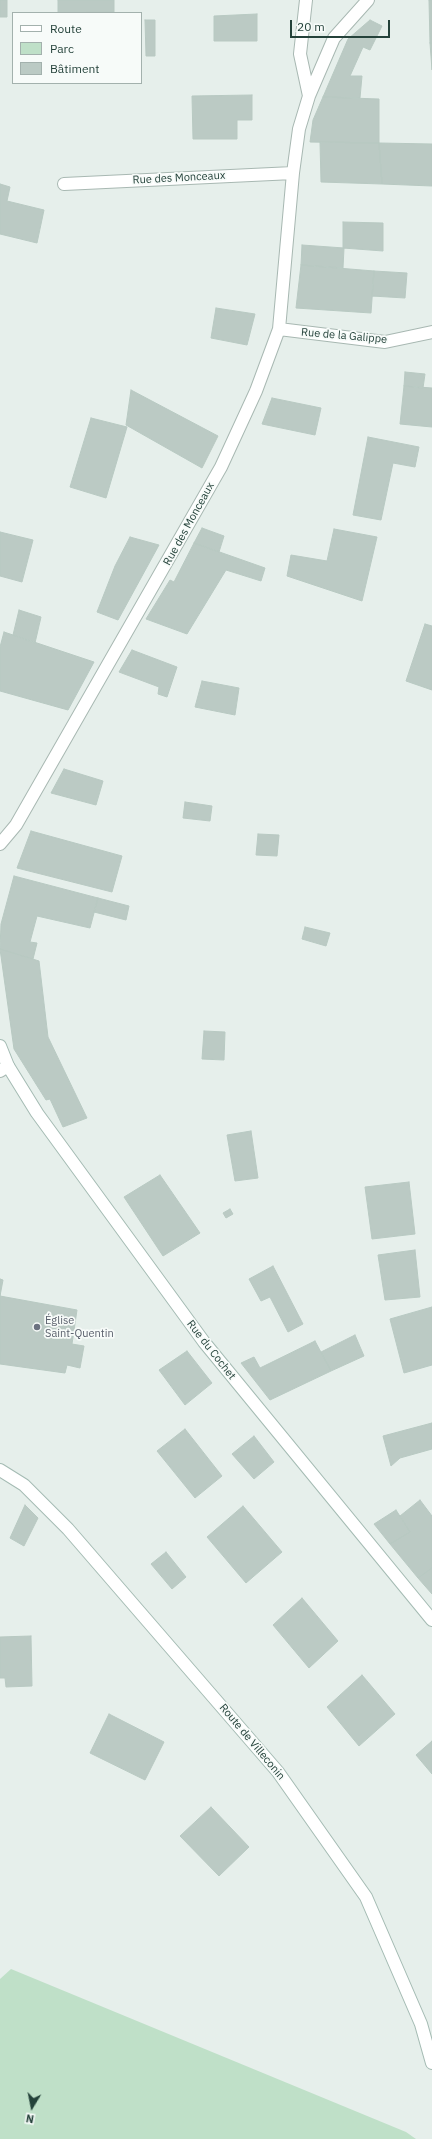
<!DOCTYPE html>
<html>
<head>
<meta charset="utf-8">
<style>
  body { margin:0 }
  #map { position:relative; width:432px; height:2139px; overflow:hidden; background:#e6efeb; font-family:"IBM Plex Sans",sans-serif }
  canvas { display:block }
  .legend { position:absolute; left:12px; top:12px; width:130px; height:72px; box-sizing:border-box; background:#f7fbf9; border:1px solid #a3b1ad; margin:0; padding:5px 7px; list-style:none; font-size:12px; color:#24423a }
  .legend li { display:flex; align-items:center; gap:8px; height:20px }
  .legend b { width:20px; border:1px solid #a3b1ad }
  .north { position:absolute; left:12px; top:2087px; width:40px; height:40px; -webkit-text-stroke:3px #f7fbf9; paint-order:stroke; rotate:190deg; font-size:11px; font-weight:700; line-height:16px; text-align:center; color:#24423a }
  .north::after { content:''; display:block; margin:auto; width:14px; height:18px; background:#24423a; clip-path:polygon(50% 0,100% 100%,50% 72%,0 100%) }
  .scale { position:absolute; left:290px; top:20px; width:100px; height:18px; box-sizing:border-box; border:2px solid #24423a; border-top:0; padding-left:5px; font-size:12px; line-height:14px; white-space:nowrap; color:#24423a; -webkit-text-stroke:3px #f7fbf9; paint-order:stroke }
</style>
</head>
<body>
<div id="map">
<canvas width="432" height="2139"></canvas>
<ul class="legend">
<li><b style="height:5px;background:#fff"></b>Route</li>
<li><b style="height:11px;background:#bfe0c8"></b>Parc</li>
<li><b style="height:11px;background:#bbcac4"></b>Bâtiment</li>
</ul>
<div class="north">N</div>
<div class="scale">20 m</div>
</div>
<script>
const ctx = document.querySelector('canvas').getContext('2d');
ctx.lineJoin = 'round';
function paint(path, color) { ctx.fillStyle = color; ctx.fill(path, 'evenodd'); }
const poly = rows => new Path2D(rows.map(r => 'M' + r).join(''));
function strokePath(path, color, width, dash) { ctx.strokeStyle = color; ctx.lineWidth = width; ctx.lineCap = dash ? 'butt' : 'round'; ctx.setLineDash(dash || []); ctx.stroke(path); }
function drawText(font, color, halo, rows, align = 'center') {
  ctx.font = font + ' "IBM Plex Sans",sans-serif'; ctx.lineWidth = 3.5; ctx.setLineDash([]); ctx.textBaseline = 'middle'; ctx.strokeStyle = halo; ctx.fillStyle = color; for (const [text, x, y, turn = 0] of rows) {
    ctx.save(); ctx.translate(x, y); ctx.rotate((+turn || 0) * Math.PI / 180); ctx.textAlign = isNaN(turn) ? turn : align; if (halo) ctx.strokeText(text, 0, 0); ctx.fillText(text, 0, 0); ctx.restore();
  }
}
paint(poly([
  [11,1969,406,2132,416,2139,0,2139,0,1979]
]), '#bfe0c8');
const building = poly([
  [0,0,7,0,7,17,0,17,0,0],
  [58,0,114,0,114,12,58,13,58,0],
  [429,0,432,0,432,43,430,43,429,0],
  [257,14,257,41,214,41,214,16,257,14],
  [145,20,155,20,155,56,146,56,145,20],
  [370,20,382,26,370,50,363,47,350,76,362,76,360,98,323,97,348,39,370,20],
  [430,43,432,43,432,70,430,43],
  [252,95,252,120,237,120,237,139,193,139,192,96,252,95],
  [323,97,379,99,379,143,310,142,313,120,323,97],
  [320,142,379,143,382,184,321,182,320,142],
  [379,143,432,144,432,186,382,184,379,143],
  [0,184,10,187,7,201,44,210,37,243,0,234,0,184],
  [343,222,383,223,383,251,343,248,343,222],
  [302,245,344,248,343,268,301,265,302,245],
  [301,265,374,271,371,313,296,308,301,265],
  [374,271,407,273,405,298,372,296,374,271],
  [216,308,255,314,247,345,211,338,216,308],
  [405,372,425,374,423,388,404,386,405,372],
  [404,386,432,388,432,427,400,424,404,386],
  [131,390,218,436,202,468,126,425,131,390],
  [272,398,321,408,315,435,262,424,272,398],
  [91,418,127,427,106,498,70,487,91,418],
  [368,437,419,447,415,467,393,463,381,520,353,515,368,437],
  [202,528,224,536,219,552,194,543,202,528],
  [334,529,377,537,362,601,287,576,291,555,327,561,334,529],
  [0,532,33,540,22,582,0,576,0,532],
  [130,537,159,545,118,620,97,612,115,566,130,537],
  [194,543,265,568,261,581,226,570,187,634,146,619,170,580,174,582,194,543],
  [19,610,41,617,35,643,13,635,19,610],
  [425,624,432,626,432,690,406,681,425,624],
  [4,632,94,662,68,710,0,691,0,647,4,632],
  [132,650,177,667,167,697,158,694,159,687,119,672,132,650],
  [202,681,239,688,235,715,195,707,202,681],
  [64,769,103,781,96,805,51,793,64,769],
  [185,802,212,806,210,821,183,818,185,802],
  [31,831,122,856,112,892,17,868,31,831],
  [258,834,279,835,277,856,256,855,258,834],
  [14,876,98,898,90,928,37,916,30,942,37,943,33,959,0,949,1,924,14,876],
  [98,898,129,906,126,920,94,912,98,898],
  [305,927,330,933,326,946,302,939,305,927],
  [0,949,39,961,48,1037,87,1118,63,1127,50,1099,46,1100,14,1049,0,949],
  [204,1031,225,1032,224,1060,202,1059,204,1031],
  [251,1131,258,1178,235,1181,227,1135,251,1131],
  [160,1175,200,1233,163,1256,124,1197,160,1175],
  [409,1182,415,1234,372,1239,365,1187,409,1182],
  [230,1209,233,1214,226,1218,223,1213,230,1209],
  [415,1250,420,1297,385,1300,378,1255,415,1250],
  [273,1266,303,1324,288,1332,270,1297,261,1301,249,1279,273,1266],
  [0,1279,3,1280,0,1296,77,1310,72,1344,84,1346,80,1368,67,1365,65,1373,0,1364,0,1279],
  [432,1307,432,1365,404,1373,390,1319,432,1307],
  [355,1335,364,1356,331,1371,321,1352,355,1335],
  [315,1341,331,1371,270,1400,241,1363,254,1357,260,1368,315,1341],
  [187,1351,212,1383,185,1405,159,1370,187,1351],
  [432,1423,432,1449,400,1458,391,1466,383,1436,432,1423],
  [185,1429,222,1476,195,1498,157,1451,185,1429],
  [254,1436,274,1462,254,1479,232,1454,254,1436],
  [420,1500,432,1516,432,1568,418,1578,390,1544,410,1532,400,1516,420,1500],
  [25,1505,38,1518,24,1546,10,1538,25,1505],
  [243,1506,282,1552,246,1583,207,1537,243,1506],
  [396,1510,410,1532,390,1544,374,1524,396,1510],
  [166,1552,186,1577,172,1589,151,1564,166,1552],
  [432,1568,432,1594,418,1578,432,1568],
  [302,1598,338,1641,309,1668,273,1625,302,1598],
  [31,1636,32,1686,6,1687,5,1678,0,1678,0,1637,31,1636],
  [362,1675,395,1714,359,1746,327,1707,362,1675],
  [109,1714,164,1742,145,1780,90,1753,109,1714],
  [432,1741,432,1774,416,1755,432,1741],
  [211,1807,249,1847,219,1876,180,1836,211,1807]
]);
paint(building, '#bbcac4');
strokePath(building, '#b8c9c2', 1);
const street = poly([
  [309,96,334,38,368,0],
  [64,184,293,173],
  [279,329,385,342,432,332],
  [0,844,16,825,221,467,256,391,279,329,293,173,299,129,309,96,300,54,306,0],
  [0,1071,8,1066]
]);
const secondary = poly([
  [0,1046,8,1066,37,1113,204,1342,432,1620],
  [0,1470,24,1485,68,1529,278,1772,366,1897,421,2024,432,2063]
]);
strokePath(street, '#a8b8b2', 14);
strokePath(secondary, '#a4bbb3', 14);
strokePath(street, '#fff', 12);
strokePath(secondary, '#fff', 12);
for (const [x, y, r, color] of [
  [37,1327,4,"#6b7280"]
]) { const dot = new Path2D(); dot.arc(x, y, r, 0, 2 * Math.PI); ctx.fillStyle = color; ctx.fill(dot); strokePath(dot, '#f7fbf9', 1.5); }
drawText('11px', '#24423a', '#f7fbf9', [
  ["Rue des Monceaux",179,178,-3],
  ["Rue de la Galippe",344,336,5],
  ["Rue des Monceaux",189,524,-61],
  ["Rue du Cochet",211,1350,52],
  ["Route de Villeconin",252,1742,50]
]);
drawText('11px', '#5b616d', '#f7fbf9', [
  ["Église",45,1321],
  ["Saint-Quentin",45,1334]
], 'left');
</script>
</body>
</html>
